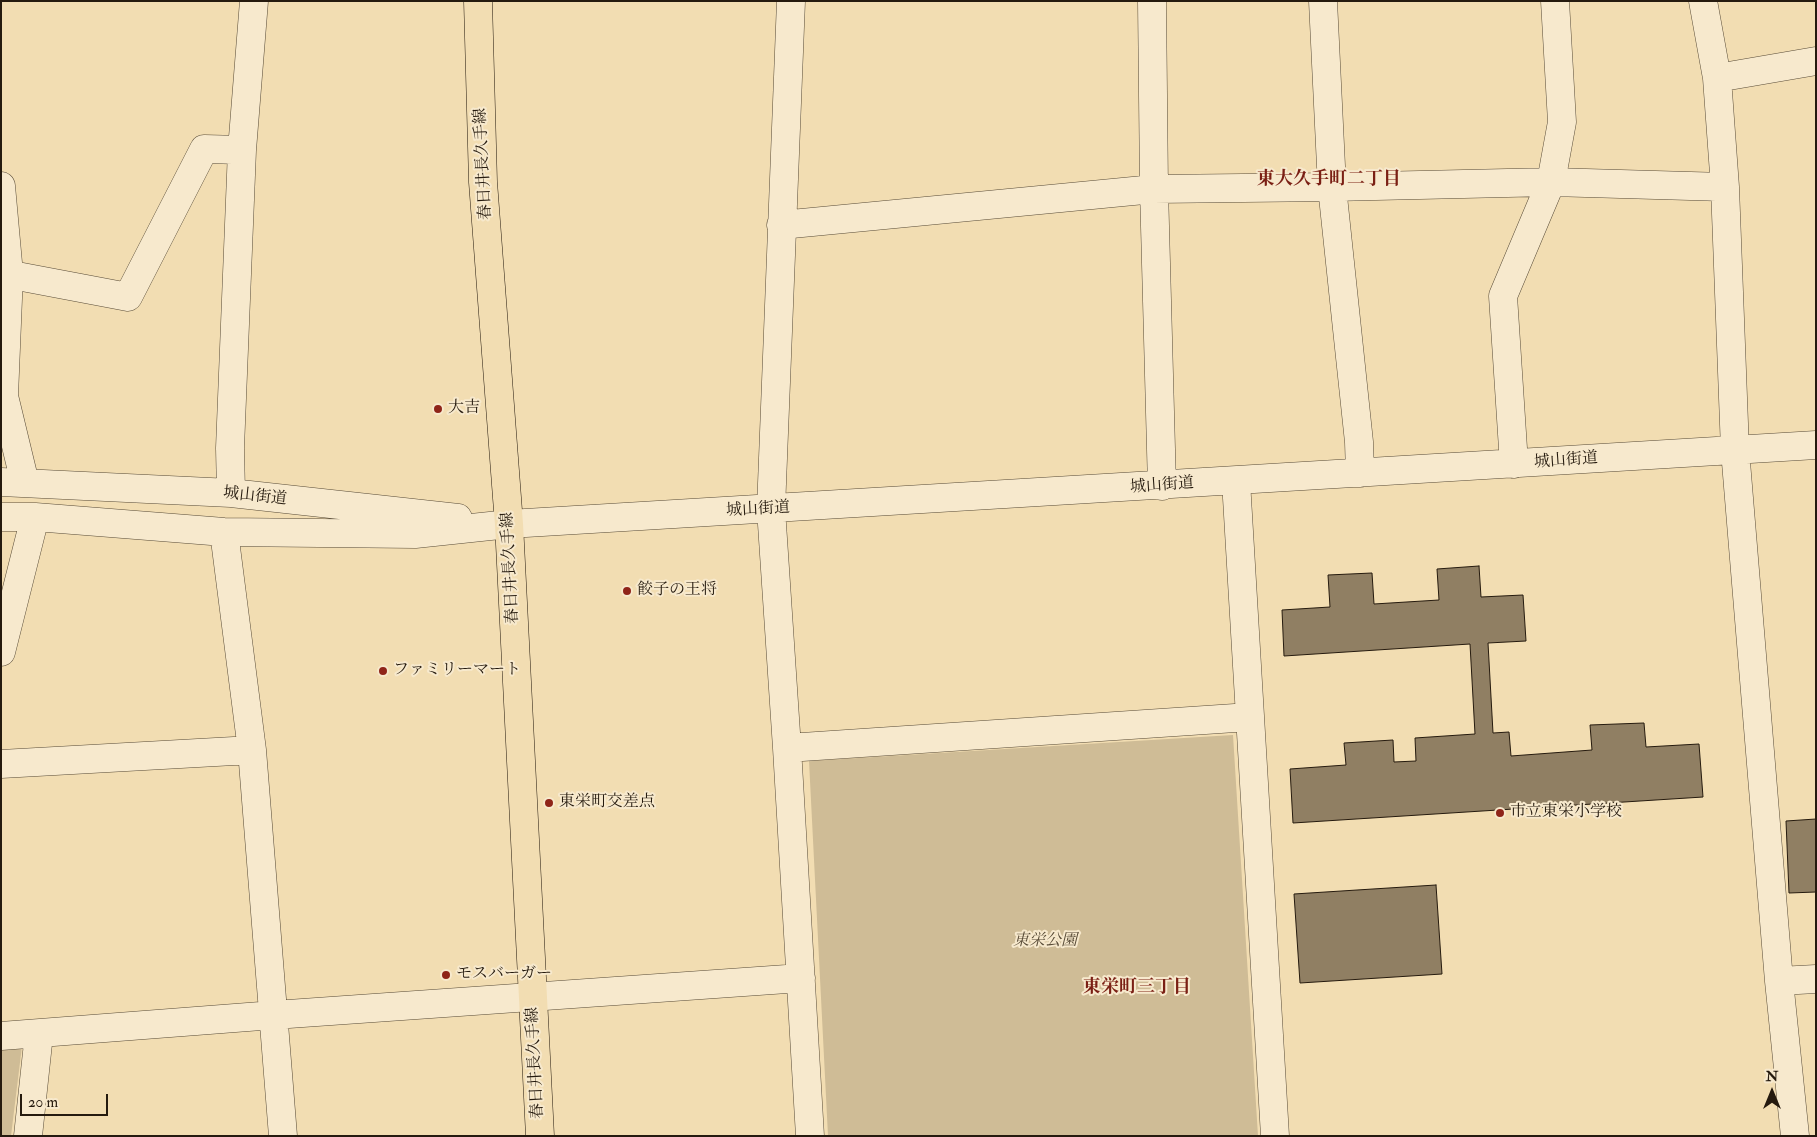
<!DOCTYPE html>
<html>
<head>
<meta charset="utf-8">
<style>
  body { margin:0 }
  #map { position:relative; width:1817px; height:1137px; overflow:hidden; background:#f2ddb2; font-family:"IM FELL Double Pica",serif }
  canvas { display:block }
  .frame { position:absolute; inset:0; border:2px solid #251a0e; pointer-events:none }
  .north { position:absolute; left:1747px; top:1067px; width:50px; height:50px; -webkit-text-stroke:4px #f7e9cd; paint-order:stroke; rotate:0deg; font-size:14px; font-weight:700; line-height:20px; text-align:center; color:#251a0e }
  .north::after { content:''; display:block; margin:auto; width:18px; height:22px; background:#251a0e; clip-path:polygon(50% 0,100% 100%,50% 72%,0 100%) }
  .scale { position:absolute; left:20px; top:1094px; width:88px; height:22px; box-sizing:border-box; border:2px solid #251a0e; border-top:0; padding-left:6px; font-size:15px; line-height:18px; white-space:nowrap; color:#251a0e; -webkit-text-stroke:4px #f7e9cd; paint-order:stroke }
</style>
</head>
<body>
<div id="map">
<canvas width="1817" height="1137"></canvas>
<div class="frame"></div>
<div class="north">N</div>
<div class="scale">20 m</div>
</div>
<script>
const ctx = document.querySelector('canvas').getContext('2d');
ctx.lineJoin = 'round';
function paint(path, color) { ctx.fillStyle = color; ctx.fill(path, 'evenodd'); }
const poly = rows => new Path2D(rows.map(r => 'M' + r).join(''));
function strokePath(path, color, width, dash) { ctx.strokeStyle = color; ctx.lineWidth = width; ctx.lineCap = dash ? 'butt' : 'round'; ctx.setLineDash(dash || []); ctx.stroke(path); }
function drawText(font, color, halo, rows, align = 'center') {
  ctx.font = font + ' "IM FELL Double Pica","Noto Serif JP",serif'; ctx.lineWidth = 4; ctx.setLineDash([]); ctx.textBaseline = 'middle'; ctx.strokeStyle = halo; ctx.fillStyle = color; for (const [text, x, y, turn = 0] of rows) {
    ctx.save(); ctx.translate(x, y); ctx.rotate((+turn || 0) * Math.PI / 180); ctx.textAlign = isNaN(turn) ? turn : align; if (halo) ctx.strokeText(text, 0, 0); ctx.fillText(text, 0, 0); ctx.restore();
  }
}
paint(poly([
  [1233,735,1258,1136,828,1136,809,761],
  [22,1046,11,1136,1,1136,1,1047]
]), '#cfbc96');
const building = poly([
  [1479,566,1481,597,1523,595,1526,641,1488,643,1493,733,1509,732,1511,756,1592,750,1590,725,1644,723,1646,747,1699,744,1703,797,1293,823,1290,769,1346,765,1344,743,1393,740,1394,762,1416,761,1415,738,1475,734,1470,644,1284,656,1282,610,1330,607,1328,575,1372,573,1374,604,1439,600,1437,569,1479,566],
  [1816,819,1816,892,1789,893,1786,821,1816,819],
  [1436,885,1442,974,1300,983,1294,894,1436,885]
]);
paint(building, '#907f63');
strokePath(building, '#251a0e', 1);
const minor = poly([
  [791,1,771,509,787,748,810,1136],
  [1152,1,1154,189,1162,486],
  [1323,1,1332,187,1359,442,1360,473],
  [1703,1,1717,78,1725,187,1735,450,1779,981,1795,1136],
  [1717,78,1816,61],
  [1,186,9,274,4,396,25,483],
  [781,225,1154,189,1332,187,1551,182,1725,187],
  [1,273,128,297,204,149,242,150],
  [1514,464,1503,296,1551,182,1562,122,1555,1],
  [1236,481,1275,1136],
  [1,482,231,493,458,518],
  [231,493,230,448,242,150,254,1],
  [1,517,35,517,224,532,415,534,509,524,1816,445],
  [224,532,252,750,283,1136],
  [1,652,35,517],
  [787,748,1250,717],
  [1,764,252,750],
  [1779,981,1816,979],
  [1,1036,274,1015,801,978],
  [28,1136,39,1034]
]);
const major = poly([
  [478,1,483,182,509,524,540,1136]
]);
strokePath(minor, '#584b37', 29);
strokePath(major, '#251a0e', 29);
strokePath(minor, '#f7e9cd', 28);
strokePath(major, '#f2ddb2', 28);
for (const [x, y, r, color] of [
  [438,409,5,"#8f2418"],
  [627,591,5,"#8f2418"],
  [383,671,5,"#8f2418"],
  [549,803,5,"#8f2418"],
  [1500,813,5,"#8f2418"],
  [446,975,5,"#8f2418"]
]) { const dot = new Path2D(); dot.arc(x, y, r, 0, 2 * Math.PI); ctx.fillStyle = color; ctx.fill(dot); strokePath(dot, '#f7e9cd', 2); }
drawText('16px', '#251a0e', '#f7e9cd', [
  ["春日井長久手線",484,164,-93],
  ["城山街道",1566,461,-4],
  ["城山街道",1162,486,-4],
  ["城山街道",255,497,6],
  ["城山街道",758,510,-3],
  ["春日井長久手線",511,568,-93],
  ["春日井長久手線",536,1063,-93]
]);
drawText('16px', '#251a0e', '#f7e9cd', [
  ["大吉",448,409],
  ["餃子の王将",637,591],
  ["ファミリーマート",393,671],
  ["東栄町交差点",559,803],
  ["市立東栄小学校",1510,813],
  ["モスバーガー",456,975]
], 'left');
drawText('italic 16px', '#584b37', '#f7e9cd', [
  ["東栄公園",1045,942]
]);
drawText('bold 18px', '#7a1f14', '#f7e9cd', [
  ["東大久手町二丁目",1329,180],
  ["東栄町三丁目",1137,988]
]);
</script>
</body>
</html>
